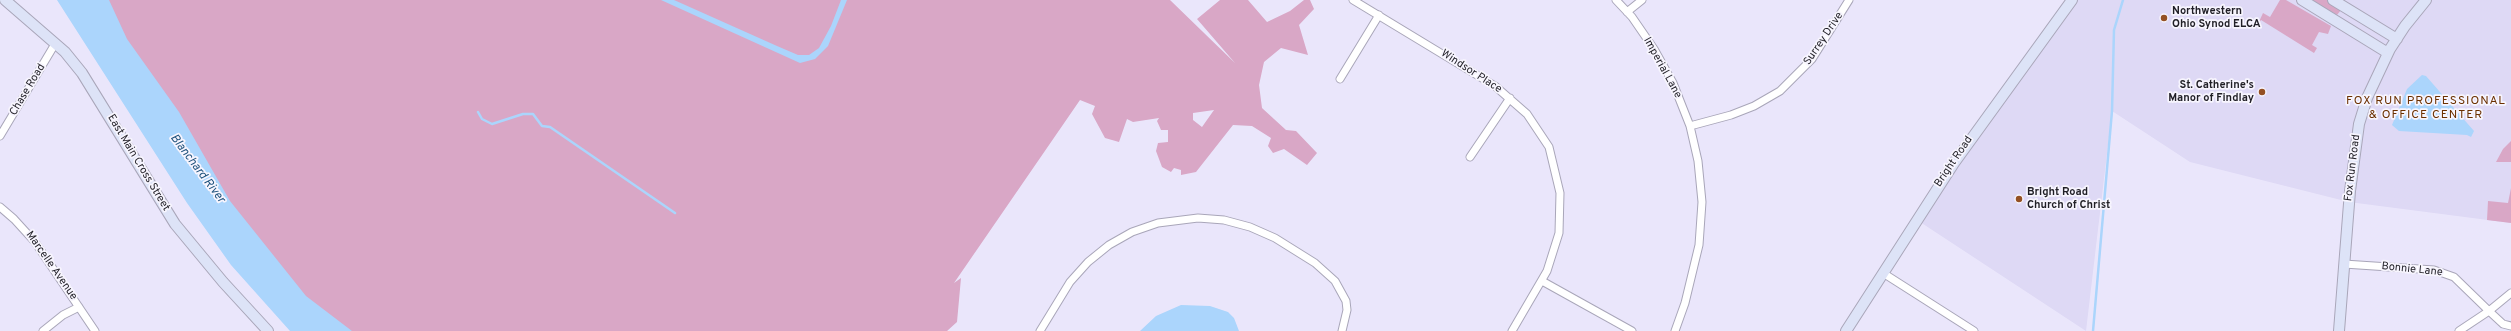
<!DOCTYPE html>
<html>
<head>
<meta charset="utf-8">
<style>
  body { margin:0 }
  canvas { display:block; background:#eae6fb }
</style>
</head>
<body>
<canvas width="2511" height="331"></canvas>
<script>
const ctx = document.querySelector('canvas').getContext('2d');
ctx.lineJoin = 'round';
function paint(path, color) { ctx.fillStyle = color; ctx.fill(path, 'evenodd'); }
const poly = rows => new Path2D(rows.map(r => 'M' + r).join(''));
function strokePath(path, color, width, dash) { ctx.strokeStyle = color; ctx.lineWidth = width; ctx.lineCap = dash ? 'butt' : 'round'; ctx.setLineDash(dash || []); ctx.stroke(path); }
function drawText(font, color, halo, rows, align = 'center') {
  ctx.font = font + ' Overpass,sans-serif'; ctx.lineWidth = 3.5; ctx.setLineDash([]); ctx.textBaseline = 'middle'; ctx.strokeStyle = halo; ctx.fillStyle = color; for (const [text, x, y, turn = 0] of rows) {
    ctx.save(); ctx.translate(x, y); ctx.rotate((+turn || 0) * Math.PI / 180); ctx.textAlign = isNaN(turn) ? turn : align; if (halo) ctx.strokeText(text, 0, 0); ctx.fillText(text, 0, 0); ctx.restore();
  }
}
paint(poly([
  [2072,0,2511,0,2511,223,2349,202,2190,162,2112,111,2086,331,1917,220]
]), '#ded9f5');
paint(poly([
  [84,0,1170,0,1235,63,1197,19,1220,0,1248,0,1267,22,1290,11,1304,0,1310,0,1314,9,1299,25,1308,55,1281,48,1264,62,1259,85,1262,108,1286,130,1296,131,1317,153,1307,165,1284,149,1273,153,1268,146,1271,138,1252,126,1233,125,1196,172,1181,175,1181,170,1174,168,1171,172,1162,167,1156,151,1158,143,1168,142,1168,130,1161,130,1157,121,1159,118,1133,122,1127,119,1119,142,1105,138,1092,114,1095,106,1080,100,954,283,961,278,957,322,947,331,322,331],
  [1214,110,1202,127,1193,120,1193,113],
  [2280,0,2286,0,2331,26,2328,34,2319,32,2312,45,2317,48,2314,53,2261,20,2258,24,2263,13,2270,17],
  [2312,0,2327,0,2341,10,2337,15],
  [2511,141,2511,162,2496,162,2503,149],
  [2511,188,2511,223,2487,220,2488,201,2508,203]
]), '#d9a7c6');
paint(poly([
  [57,0,109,0,127,39,179,112,230,201,306,296,352,331,290,331,231,265,187,203],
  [661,0,674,0,777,46,798,55,809,55,819,48,831,26,841,0,847,0,828,46,815,59,800,63],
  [2422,75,2426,76,2474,131,2471,137,2467,135,2399,131,2392,125,2407,89],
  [1181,305,1210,306,1228,312,1234,318,1239,331,1140,331,1156,316]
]), '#abd5fc');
strokePath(poly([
  [478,112,482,119,492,124,523,114,533,114,542,126,550,127,675,213],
  [2093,331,2112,111,2114,30,2123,0]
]), '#abd5fc', 2.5);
const street = poly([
  [1353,0,1495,86,1527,114,1549,147,1560,193,1559,233,1547,271,1512,331],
  [1616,0,1632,17,1654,49,1673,83,1690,126,1698,161,1702,202,1699,245,1685,303,1675,331],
  [1627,12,1642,0],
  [1340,79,1379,15],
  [1690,126,1731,115,1754,106,1780,91,1812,59,1849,0],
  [0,136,55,44],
  [1470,157,1510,98],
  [0,207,14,219,35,242,95,331],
  [2344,264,2434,270,2454,277,2489,311,2459,331],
  [1883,273,1974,331],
  [1542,281,1632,331],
  [2511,293,2489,311,2503,324,2511,326],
  [43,331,63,315,79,307],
  [1040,331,1070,282,1088,262,1109,245,1132,232,1158,223,1198,218,1224,220,1250,227,1275,238,1315,263,1335,281,1346,301,1347,310,1342,331]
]);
const secondary = poly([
  [5,0,65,52,82,73,175,224,223,282,268,331],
  [2302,0,2388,53],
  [2333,0,2397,39],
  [1846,331,1954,163,2072,0],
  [2339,331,2350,191,2359,124,2367,98,2390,49,2405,26,2426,0]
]);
strokePath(street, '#a9a6b9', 9);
strokePath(secondary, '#a9a6b9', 12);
strokePath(street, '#fff', 7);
strokePath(secondary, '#dde3f7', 10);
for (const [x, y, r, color] of [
  [2164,18,4,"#945023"],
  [2262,92,4,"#945023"],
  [2019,199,4,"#945023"]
]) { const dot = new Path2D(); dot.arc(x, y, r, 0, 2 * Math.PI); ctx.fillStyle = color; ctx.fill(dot); strokePath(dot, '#f7f5fe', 1.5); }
drawText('bold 11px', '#201f26', '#f7f5fe', [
  ["Northwestern",2172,12],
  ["Ohio Synod ELCA",2172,25],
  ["St. Catherine's",2254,86,"right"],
  ["Manor of Findlay",2254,99,"right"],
  ["Bright Road",2027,193],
  ["Church of Christ",2027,206]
], 'left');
drawText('11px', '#201f26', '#f7f5fe', [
  ["Surrey Drive",1824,39,-56],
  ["Imperial Lane",1662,68,61],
  ["Windsor Place",1471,72,33],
  ["Chase Road",28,90,-59],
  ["Bright Road",1954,162,-56],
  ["East Main Cross Street",138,163,59],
  ["Fox Run Road",2353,168,-83],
  ["Marcelle Avenue",51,266,55],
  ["Bonnie Lane",2412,270,6]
]);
ctx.letterSpacing = '1px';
drawText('12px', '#6b3000', '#f7f5fe', [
  ["FOX RUN PROFESSIONAL",2426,102],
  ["& OFFICE CENTER",2426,116]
]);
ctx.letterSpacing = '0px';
drawText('italic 12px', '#1f527c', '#f7f5fe', [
  ["Blanchard River",197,169,53]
]);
</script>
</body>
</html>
